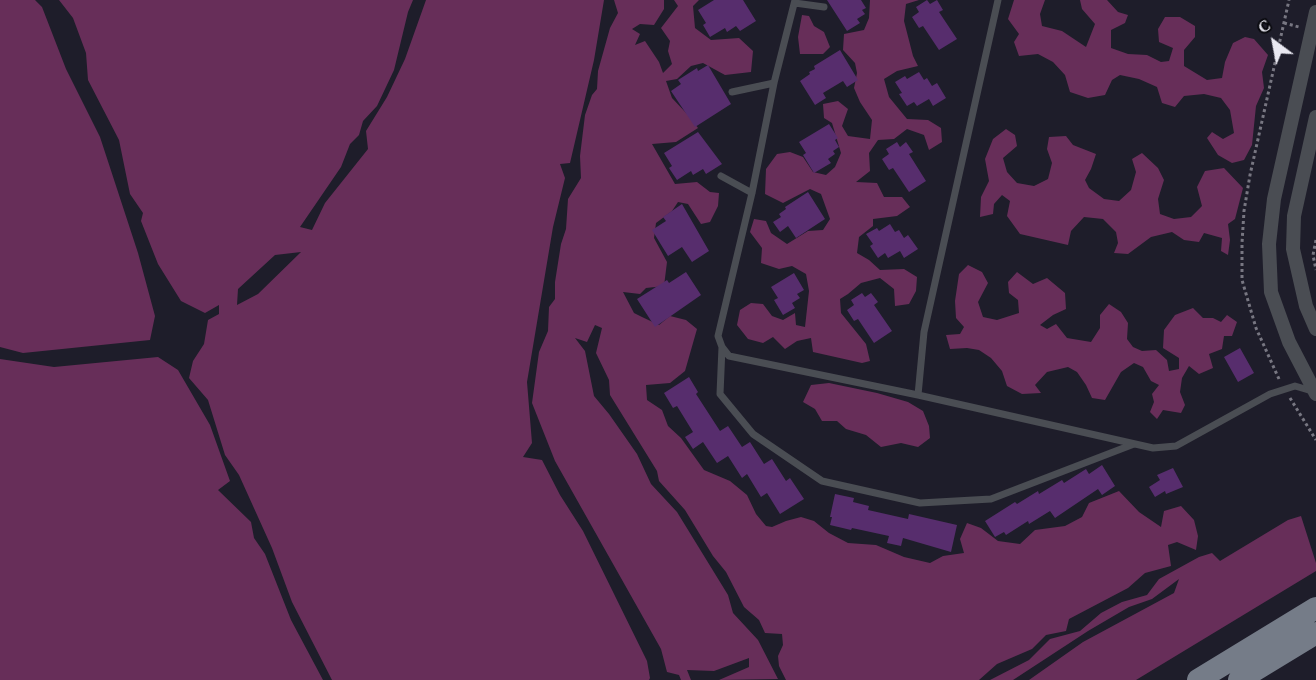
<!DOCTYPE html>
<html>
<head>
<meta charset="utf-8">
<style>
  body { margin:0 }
  #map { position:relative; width:1316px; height:680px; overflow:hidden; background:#1e1d2a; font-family:Spectral,serif }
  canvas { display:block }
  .north { position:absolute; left:1244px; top:12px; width:60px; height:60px; -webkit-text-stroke:4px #08080d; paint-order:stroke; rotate:328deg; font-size:16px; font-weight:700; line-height:24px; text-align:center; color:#e9e8f1 }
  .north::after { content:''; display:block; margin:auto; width:21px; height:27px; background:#e9e8f1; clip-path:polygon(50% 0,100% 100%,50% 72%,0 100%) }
</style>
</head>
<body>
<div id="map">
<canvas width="1316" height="680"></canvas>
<div class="north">С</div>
</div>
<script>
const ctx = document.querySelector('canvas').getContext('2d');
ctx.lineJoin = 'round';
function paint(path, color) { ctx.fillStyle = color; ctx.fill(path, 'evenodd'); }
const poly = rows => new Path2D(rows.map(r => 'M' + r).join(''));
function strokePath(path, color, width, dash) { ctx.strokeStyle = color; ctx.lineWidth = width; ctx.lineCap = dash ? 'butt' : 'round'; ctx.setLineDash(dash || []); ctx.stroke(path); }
paint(poly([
  [0,0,35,0,42,7,66,69,100,137,138,253,155,316,150,340,23,353,0,347],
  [59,0,413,0,408,12,394,70,377,106,363,121,359,135,350,144,341,167,300,227,312,230,325,203,368,149,366,131,387,97,405,59,426,0,604,0,594,60,570,163,560,164,565,178,553,227,527,382,532,443,523,457,542,460,560,495,583,531,647,661,650,678,649,680,332,680,292,602,272,548,239,475,225,455,208,400,189,378,193,361,204,344,208,320,219,314,219,305,205,313,181,301,158,264,141,221,143,213,130,194,119,140,88,80,86,53,73,18],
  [301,252,258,294,237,305,238,289,275,255],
  [614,0,664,0,664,9,654,25,640,24,632,29,640,34,635,45,645,41,659,62,663,73,672,64,668,51,670,41,661,28,678,6,674,0,699,0,693,6,695,28,711,40,739,38,753,51,751,72,725,75,703,63,691,66,677,79,666,81,672,98,688,115,698,128,676,142,652,144,675,184,697,182,710,192,719,193,718,206,710,222,701,224,688,204,678,202,672,211,656,223,654,238,667,262,664,286,646,288,640,294,623,292,634,313,642,317,659,325,670,316,686,320,697,329,685,371,670,383,646,385,647,400,662,410,668,426,681,438,704,470,730,481,747,495,756,514,766,526,772,527,786,521,801,517,814,521,829,533,848,543,876,545,904,557,930,563,943,556,964,553,960,539,967,523,981,528,998,541,1020,544,1035,530,1065,526,1082,517,1089,503,1119,491,1139,512,1161,527,1164,511,1181,506,1194,520,1198,536,1196,550,1177,542,1168,545,1171,566,1145,573,1128,588,1069,619,1066,631,1046,635,1032,649,997,664,979,680,786,680,779,666,778,656,783,645,782,634,765,633,759,620,744,607,726,572,713,556,685,510,659,481,657,471,610,395,609,380,596,353,602,328,595,325,587,342,575,338,585,351,594,396,609,414,637,454,651,484,677,512,728,595,733,613,758,640,778,679,719,680,749,667,749,658,714,671,687,670,691,680,681,680,679,675,667,672,661,649,555,461,532,403,539,352,548,331,549,307,555,299,555,282,561,244,566,229,568,199,581,178,580,156,585,115,592,95,597,89,598,71,610,28,618,13],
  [870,0,919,0,906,4,904,21,913,56,918,66,897,71,884,79,889,97,907,119,928,120,941,128,942,142,929,150,924,135,907,129,894,139,878,140,869,153,870,171,856,182,877,183,884,197,902,197,910,207,897,216,873,219,873,226,859,237,857,253,869,260,880,270,904,269,917,277,916,291,909,304,895,306,894,289,880,278,861,283,848,294,840,299,841,313,866,344,870,361,862,363,813,352,811,338,797,341,785,349,773,337,763,343,748,339,737,325,740,310,751,303,763,304,772,316,783,320,795,313,796,325,805,327,809,291,806,274,792,266,779,269,761,263,762,248,750,232,754,219,766,221,771,233,787,244,808,231,823,230,830,219,821,194,810,189,783,203,765,194,766,169,777,154,790,152,803,157,813,172,826,175,835,167,841,153,832,123,824,118,823,104,838,101,848,109,842,126,848,136,870,139,872,120,860,102,854,88,857,73,855,63,843,50,844,34,864,30,869,18],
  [1014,0,1045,0,1040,14,1042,26,1062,31,1086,47,1095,24,1082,9,1080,0,1107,0,1118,12,1128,15,1125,23,1111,30,1111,48,1128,54,1147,55,1161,62,1169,61,1173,48,1159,42,1158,29,1165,17,1180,17,1195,26,1195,37,1184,50,1184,66,1207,80,1222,78,1225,62,1233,43,1245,37,1254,39,1268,55,1262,72,1264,88,1256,106,1252,145,1244,160,1232,163,1218,155,1207,138,1212,132,1223,139,1234,133,1230,110,1221,98,1204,94,1184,96,1175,107,1162,103,1157,87,1139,79,1120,75,1112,80,1105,95,1088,98,1070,92,1065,75,1053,62,1038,54,1019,56,1014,42,1019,34,1008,19],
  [802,15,809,16,814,26,824,32,830,47,823,54,800,54,798,37],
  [1006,129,1015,135,1017,146,1003,158,1007,172,1017,183,1034,186,1048,179,1052,163,1047,149,1049,137,1066,136,1073,145,1096,154,1091,169,1085,180,1089,188,1104,199,1119,201,1131,190,1136,172,1132,159,1142,153,1158,168,1164,180,1158,199,1160,214,1174,219,1191,217,1202,206,1197,187,1205,171,1224,168,1243,188,1235,219,1228,224,1230,240,1228,255,1221,251,1222,238,1204,233,1199,242,1184,240,1172,232,1151,237,1128,254,1114,253,1118,243,1116,232,1103,219,1084,217,1071,231,1068,245,1020,234,1007,216,1010,201,1002,195,994,204,993,214,980,217,981,197,989,181,985,159,993,139],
  [968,265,982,272,988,283,978,302,983,317,997,320,1019,313,1018,300,1009,293,1008,282,1017,272,1033,284,1047,278,1065,293,1066,309,1053,315,1040,325,1047,329,1056,324,1067,338,1091,342,1100,328,1100,315,1109,304,1121,312,1128,323,1127,339,1133,347,1142,351,1156,350,1167,360,1169,371,1179,369,1179,358,1163,348,1164,330,1175,315,1193,308,1203,318,1213,318,1221,322,1227,315,1237,322,1232,336,1224,336,1222,349,1209,354,1213,368,1199,374,1189,366,1182,378,1180,392,1185,405,1181,413,1163,410,1157,419,1150,412,1154,402,1152,394,1159,385,1151,381,1143,367,1134,363,1121,372,1105,400,1092,398,1086,385,1077,372,1068,367,1047,372,1035,385,1041,393,1022,394,1007,386,1002,371,991,358,979,350,967,348,950,349,946,335,960,334,964,327,956,318,955,301,959,274],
  [158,357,178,370,210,425,230,481,218,490,251,522,254,538,265,554,291,620,323,680,0,680,0,359,54,367],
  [829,383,877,393,908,402,923,411,929,426,930,438,918,447,901,443,881,447,866,435,846,429,837,421,822,421,815,409,803,402,811,385],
  [1301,516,1316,563,1316,571,1136,680,1029,680,1083,642,1174,593,1179,579,1152,599,1129,607,1088,631,1013,680,990,680,1029,660,1050,639,1080,631,1101,613,1122,602,1147,595,1159,579,1199,557,1212,553,1220,561,1288,520]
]), '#672e59');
paint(poly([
  [714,0,743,0,756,21,740,31,736,26,727,32,725,28,710,37,703,25,706,23,698,10],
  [827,0,861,0,866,8,862,10,865,14,857,19,860,23,847,31],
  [927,0,930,4,937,0,943,10,939,12,957,39,939,50,923,26,919,28,912,17,919,12,916,7],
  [840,50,858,80,847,87,843,81,823,93,826,98,815,105,800,81,810,74,809,72,815,69,814,66],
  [708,65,731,104,695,127,671,91,681,84,678,80,697,68,698,71],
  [919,72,924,80,927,78,932,86,937,83,946,98,933,106,929,99,917,106,914,102,907,106,899,94,902,93,895,82,905,76,907,79],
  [829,124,838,138,835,140,839,147,833,151,835,154,828,159,831,163,814,173,803,155,806,153,799,142],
  [698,132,722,164,706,174,703,169,693,175,691,171,677,180,669,168,672,166,664,153],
  [897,142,900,147,906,142,913,152,909,154,926,181,909,192,893,168,889,170,882,159,889,154,886,149],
  [808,192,825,219,796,238,788,226,780,232,773,222,781,217,779,214,786,209,785,207],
  [682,204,709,251,692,262,682,247,668,256,652,230,666,221,663,217],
  [890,224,895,232,899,230,904,238,908,235,918,249,904,258,900,251,888,258,885,253,878,258,870,246,873,244,866,234,877,228,879,231],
  [686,272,701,295,655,327,637,299,667,280,669,283],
  [794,273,804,290,797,294,800,298,792,303,795,308,783,315,774,300,778,298,771,287],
  [862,293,865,297,871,293,878,302,874,305,892,331,874,343,858,319,854,321,847,310,854,305,851,300],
  [1240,348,1254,373,1238,382,1224,357],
  [689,377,698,392,696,394,720,431,728,426,742,447,750,442,764,464,772,459,786,481,790,478,804,499,780,514,767,493,761,497,747,474,742,478,728,456,717,463,703,442,693,449,685,437,693,432,677,406,673,408,664,393],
  [1102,465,1115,486,1102,495,1098,489,1055,518,1050,511,1029,524,1028,521,1006,535,1004,532,995,537,985,521,1015,502,1017,504,1038,491,1039,494,1062,480,1064,483,1086,469,1089,474],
  [1173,468,1183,487,1166,494,1165,491,1155,497,1149,487,1160,480,1157,475],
  [835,494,854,498,853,502,869,506,868,510,908,519,909,514,957,525,951,552,903,538,901,546,887,543,889,536,852,528,851,530,830,525,832,517,830,517]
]), '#572d6d');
strokePath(poly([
  [1284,23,1299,27],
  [1316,240,1313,255,1316,270],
  [1279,379,1256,328,1242,280,1242,243,1244,211,1250,175,1289,0],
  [1290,398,1316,440]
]), '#787782', 3, [3, 3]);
strokePath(poly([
  [795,0,774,83,752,193,718,336,722,347,729,356,918,395,1153,448,1176,446,1270,394,1295,386,1312,391],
  [795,3,824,7],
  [732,92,774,83],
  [721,176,752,193],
  [722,347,720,394,753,434,822,481,920,503,991,499,1134,444],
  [918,395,924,332,998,0]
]), '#4a4d53', 7);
strokePath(poly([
  [1316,12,1274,199,1269,244,1271,292,1289,342,1316,394],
  [1316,117,1294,216,1293,249,1306,306,1316,329]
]), '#4a4d53', 14);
strokePath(poly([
  [1198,680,1316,608],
  [1239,680,1316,633]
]), '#757c88', 22);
</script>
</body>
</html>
